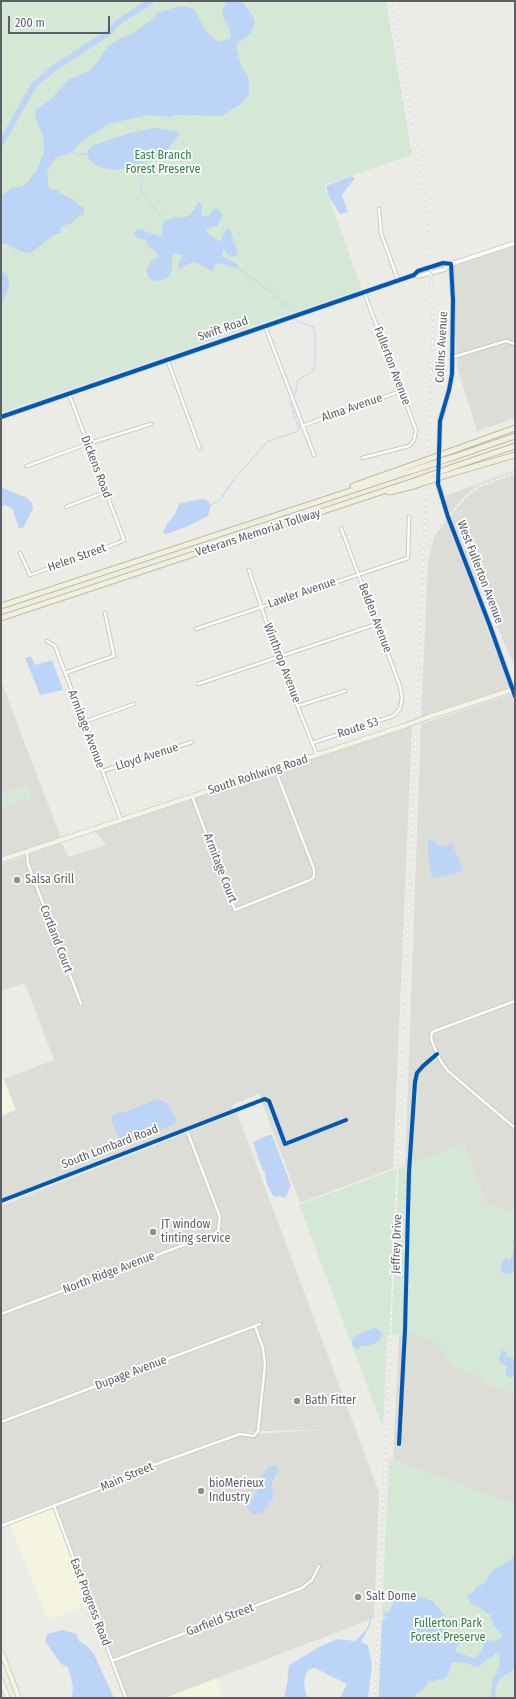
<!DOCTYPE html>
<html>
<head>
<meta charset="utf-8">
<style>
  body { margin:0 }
  #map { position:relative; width:516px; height:1699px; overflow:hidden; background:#ecece7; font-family:"Fira Sans Condensed",sans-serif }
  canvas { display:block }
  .frame { position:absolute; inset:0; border:2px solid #5c5f65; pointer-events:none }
  .scale { position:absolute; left:8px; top:16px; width:102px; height:18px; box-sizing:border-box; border:2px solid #5c5f65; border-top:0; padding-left:5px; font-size:12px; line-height:14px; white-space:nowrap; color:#5c5f65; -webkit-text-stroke:3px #fff; paint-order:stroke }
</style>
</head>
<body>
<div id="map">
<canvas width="516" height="1699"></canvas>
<div class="frame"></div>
<div class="scale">200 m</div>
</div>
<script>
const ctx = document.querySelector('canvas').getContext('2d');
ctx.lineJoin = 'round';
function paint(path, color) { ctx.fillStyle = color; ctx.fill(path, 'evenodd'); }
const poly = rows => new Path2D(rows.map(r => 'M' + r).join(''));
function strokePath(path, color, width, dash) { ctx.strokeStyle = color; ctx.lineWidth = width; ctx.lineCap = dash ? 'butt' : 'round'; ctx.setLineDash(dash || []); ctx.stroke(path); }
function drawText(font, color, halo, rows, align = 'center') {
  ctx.font = font + ' "Fira Sans Condensed",sans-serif'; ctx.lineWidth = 3.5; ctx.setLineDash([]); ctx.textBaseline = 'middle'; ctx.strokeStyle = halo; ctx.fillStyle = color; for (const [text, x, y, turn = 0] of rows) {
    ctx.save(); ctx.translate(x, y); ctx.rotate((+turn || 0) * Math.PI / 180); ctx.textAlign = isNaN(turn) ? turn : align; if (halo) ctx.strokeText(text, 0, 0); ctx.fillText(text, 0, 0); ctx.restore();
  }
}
paint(poly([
  [1,1071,16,1110,1,1116],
  [53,1507,90,1605,48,1620,10,1524],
  [215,1679,222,1698,165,1698]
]), '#f5f4e0');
paint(poly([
  [515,244,515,418,477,431,457,366,453,265],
  [515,470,515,667,471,569,443,497],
  [446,520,510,688,421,717,428,561,434,537],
  [1,681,61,838,1,858],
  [511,694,515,705,515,1213,487,1205,464,1144,405,1166,421,724],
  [412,725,393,1168,300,1203,259,1094,232,1105,233,1109,1,1199,1,1116,16,1110,4,1079,54,1060,25,983,1,991,1,864,62,843,68,857,106,845,95,831],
  [237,1113,379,1492,374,1618,165,1698,128,1698,55,1506,131,1478,138,1472,240,1435,332,1429,238,1432,1,1524,1,1206],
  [417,1333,421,1337,432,1337,454,1366,482,1377,483,1383,515,1393,515,1505,393,1460,399,1335]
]), '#ddddd8');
paint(poly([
  [1,1,386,1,412,155,324,185,362,289,1,413],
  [23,786,28,786,31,792,31,799,26,802,25,799,1,808,1,794],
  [464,1144,487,1205,515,1213,515,1393,483,1383,482,1377,454,1366,432,1338,424,1338,417,1333,387,1335,383,1428,299,1205],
  [389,1459,515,1505,515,1698,378,1698]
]), '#d5e8d6');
paint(poly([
  [224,1,242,1,254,18,255,23,250,34,238,43,236,46,241,66,248,77,249,87,249,94,241,104,222,116,177,115,170,117,148,115,108,124,78,144,72,153,56,157,47,171,49,189,58,190,59,193,72,199,80,206,84,207,84,214,79,216,70,224,65,225,61,228,60,233,54,235,32,252,26,253,15,249,7,244,1,243,1,197,12,188,23,186,26,184,37,170,44,153,44,139,35,116,36,110,53,97,69,79,74,78,85,72,88,72,98,62,106,48,121,38,130,35,154,18,157,13,180,6,189,7,194,9,205,30,211,36,218,42,228,39,231,37,230,29,225,22,222,13,225,5],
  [156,128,177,131,179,133,178,136,165,153,158,157,135,166,131,165,127,169,114,170,103,168,93,163,89,159,87,154,88,150,94,145,130,133],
  [351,176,355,178,342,195,348,212,340,214,329,197,326,186],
  [199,202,202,204,201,214,205,216,209,216,212,211,217,208,223,214,218,225,206,229,206,232,220,242,227,227,230,230,238,254,237,256,231,257,227,254,224,249,223,249,222,256,239,265,238,268,237,269,220,263,215,264,213,272,197,263,193,262,184,266,181,269,179,268,178,264,183,255,174,253,172,257,172,268,169,277,157,282,150,279,147,273,147,268,152,260,158,257,158,254,149,247,145,240,136,237,134,233,138,229,163,237,162,228,164,221,176,217,183,218,190,215],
  [1,270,8,277,9,285,5,298,1,302],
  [1,487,20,495,27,498,32,503,33,509,23,528,19,528,12,508,5,505,1,507],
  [203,499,208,501,211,505,208,516,188,526,167,534,164,533,163,532,167,524,175,514,180,503],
  [31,656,35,665,52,660,63,690,40,695,25,658],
  [431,839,441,847,450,844,453,845,463,871,434,878,432,877,429,864,428,841],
  [158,1099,167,1103,176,1119,177,1122,175,1124,142,1138,125,1144,121,1143,111,1120,114,1114,128,1111],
  [269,1135,272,1135,291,1185,286,1197,284,1198,280,1196,274,1197,267,1185,265,1172,262,1169,253,1142],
  [515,1237,515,1270,511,1272,512,1274,504,1274,501,1271,501,1266,504,1259,506,1257,509,1260,512,1256,514,1247,513,1241],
  [373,1328,376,1328,382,1333,379,1341,369,1346,361,1346,358,1349,354,1347,352,1344,353,1337],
  [502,1347,503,1351,505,1351,507,1353,505,1356,512,1358,515,1363,515,1372,513,1377,510,1378,506,1375,505,1372,508,1366,501,1363,499,1360],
  [273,1465,277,1467,278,1470,272,1483,273,1499,262,1513,252,1514,248,1508,258,1489,258,1483,268,1467],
  [515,1555,515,1669,499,1679,496,1687,495,1698,493,1698,491,1692,493,1679,497,1673,500,1664,499,1661,500,1656,497,1653,494,1654,492,1657,489,1657,479,1667,476,1667,467,1663,459,1662,452,1663,449,1673,444,1679,438,1679,433,1682,429,1681,425,1687,421,1691,417,1693,413,1698,379,1698,382,1626,383,1621,386,1618,383,1613,389,1612,393,1603,401,1597,409,1593,429,1600,432,1600,436,1606,444,1614,447,1633,452,1637,456,1638,460,1644,456,1647,456,1652,474,1658,482,1652,483,1645,487,1640,496,1641,497,1639,501,1638,503,1635,493,1625,493,1622,490,1615,480,1608,471,1604,467,1597,470,1593,474,1592,475,1588,485,1583,489,1575,495,1569,511,1560],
  [374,1611,369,1627,361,1642,368,1645,372,1666,368,1697,340,1698,347,1684,315,1668,308,1670,304,1681,306,1695,308,1698,284,1698,287,1684,289,1665,321,1646,337,1639,355,1641,366,1630],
  [63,1630,76,1634,79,1641,86,1645,94,1654,114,1698,72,1698,73,1687,68,1667,61,1664,45,1641,47,1634]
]), '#bcd4f6');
strokePath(poly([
  [71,152,77,154,88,154],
  [138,163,143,173,141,191,162,218],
  [238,268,272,293,291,310],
  [295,396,298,380,313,371,315,363,315,333,313,327,297,321],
  [211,505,220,500,234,479,268,441,296,432,299,429,289,401]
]), '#bcd4f6', 1);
strokePath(poly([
  [1,143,34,85,54,68,110,32,117,23,151,1]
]), '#bcd4f6', 6);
const minor = poly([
  [379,209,381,233,398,280],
  [265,326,314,455],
  [453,357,506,341,515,344],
  [167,359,200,449],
  [302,426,401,391],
  [362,458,409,446,414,440,416,430,364,292],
  [27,466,87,444,151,424],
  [66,507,105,492],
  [20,553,30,575,118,543,124,540,69,394],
  [249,570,278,657,317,755],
  [196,629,408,558,409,517],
  [47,641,55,646,121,820],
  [65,673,114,656,105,613],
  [198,684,377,624],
  [298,706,345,691],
  [84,722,134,704],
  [312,743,393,716,400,709,402,698,400,686,341,528],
  [103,771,192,742],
  [192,796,235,910,310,880,314,877,314,869,275,769],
  [27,852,28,864,81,1004],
  [515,1001,432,1032,431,1039,440,1060,448,1071,515,1128],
  [1,1201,262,1100,265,1099,269,1101,285,1144,346,1120],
  [1,1314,218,1232,220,1217,186,1128],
  [1,1422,260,1324],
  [399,1444,405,1330,409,1172,415,1082,417,1073,423,1066,437,1054],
  [54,1506,126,1698],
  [1,1526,129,1477,137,1471,229,1438,240,1434,254,1436,258,1431,265,1365,263,1348,255,1326],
  [112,1661,302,1588,312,1580,319,1566]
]);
const tertiary = poly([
  [451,264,453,300,452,374,449,390,440,421,438,484,448,517,490,626,515,696],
  [414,275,419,276,445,269,451,264,515,243],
  [1,417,414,275,418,271,443,263,451,264]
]);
const primary = poly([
  [428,717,515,689],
  [1,860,407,725],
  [1,1651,19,1698],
  [1,1680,8,1698]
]);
const motorway = poly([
  [454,450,515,428],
  [454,457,515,436],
  [453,467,515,446],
  [453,473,515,455],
  [353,486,415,464],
  [389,492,414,486],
  [1,606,414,470],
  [1,618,414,481]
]);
strokePath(minor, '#c8c9c7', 4.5);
strokePath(tertiary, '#c8c9c7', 5.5);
strokePath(primary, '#d3d0b6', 6);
strokePath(motorway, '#c3bc95', 7);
strokePath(minor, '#fcfcfb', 2.5);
strokePath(tertiary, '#fcfcfb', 3.5);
strokePath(primary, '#f3f3e8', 4);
strokePath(motorway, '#efeee2', 5);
const rail = poly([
  [427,550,436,531,467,495,480,486,515,473],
  [375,1698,433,330,431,267,426,208,391,1]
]);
strokePath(rail, '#e3e4e3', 2.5);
strokePath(rail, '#fff', 1, [3]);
const primaryBridge = poly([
  [407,725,428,717]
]);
const motorwayBridge = poly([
  [415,464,454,450],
  [414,470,454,457],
  [414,481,453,467],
  [414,486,453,473]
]);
strokePath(primaryBridge, '#d3d0b6', 6, []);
strokePath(motorwayBridge, '#c3bc95', 7, []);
strokePath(primaryBridge, '#f3f3e8', 4);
strokePath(motorwayBridge, '#efeee2', 5);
strokePath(poly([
  [1,417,414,275,418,271,443,263,451,264,453,300,452,374,449,390,440,421,438,484,448,517,490,626,515,696],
  [1,1201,262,1100,265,1099,269,1101,285,1144,346,1120],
  [399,1444,405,1330,409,1172,415,1082,417,1073,423,1066,437,1054]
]), '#0057b8', 4);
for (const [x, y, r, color] of [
  [17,880,4,"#8e9092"],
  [153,1232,4,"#8e9092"],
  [297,1401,4,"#8e9092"],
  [201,1491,4,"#8e9092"],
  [358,1597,4,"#8e9092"]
]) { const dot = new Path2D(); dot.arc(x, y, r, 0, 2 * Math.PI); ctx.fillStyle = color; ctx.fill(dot); strokePath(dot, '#fff', 1.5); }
drawText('12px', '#378146', '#fff', [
  ["East Branch",163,156],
  ["Forest Preserve",163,170],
  ["Fullerton Park",448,1624],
  ["Forest Preserve",448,1638]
]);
drawText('12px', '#5c5f65', '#fff', [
  ["Swift Road",223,329,-19],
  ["Collins Avenue",442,347,-87],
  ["Fullerton Avenue",392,366,69],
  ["Alma Avenue",352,408,-19],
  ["Dickens Road",96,467,69],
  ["Veterans Memorial Tollway",258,533,-18],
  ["Helen Street",77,558,-20],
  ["West Fullerton Avenue",480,572,69],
  ["Lawler Avenue",302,593,-19],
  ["Belden Avenue",375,618,69],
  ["Winthrop Avenue",282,663,69],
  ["Route 53",358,728,-18],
  ["Armitage Avenue",86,729,69],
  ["Lloyd Avenue",147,757,-18],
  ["South Rohlwing Road",258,775,-18],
  ["Armitage Court",220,868,69],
  ["Cortland Court",56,939,69],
  ["South Lombard Road",110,1147,-21],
  ["Jeffrey Drive",397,1244,-88],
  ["North Ridge Avenue",109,1273,-21],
  ["Dupage Avenue",131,1373,-21],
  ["Main Street",127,1477,-23],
  ["East Progress Road",90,1602,69],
  ["Garfield Street",220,1620,-21]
]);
drawText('12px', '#5c5f65', '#fff', [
  ["Salsa Grill",25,880],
  ["JT window",161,1225],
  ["tinting service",161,1239],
  ["Bath Fitter",305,1401],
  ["bioMerieux",209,1484],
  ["Industry",209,1498],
  ["Salt Dome",366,1597]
], 'left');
</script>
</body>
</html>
